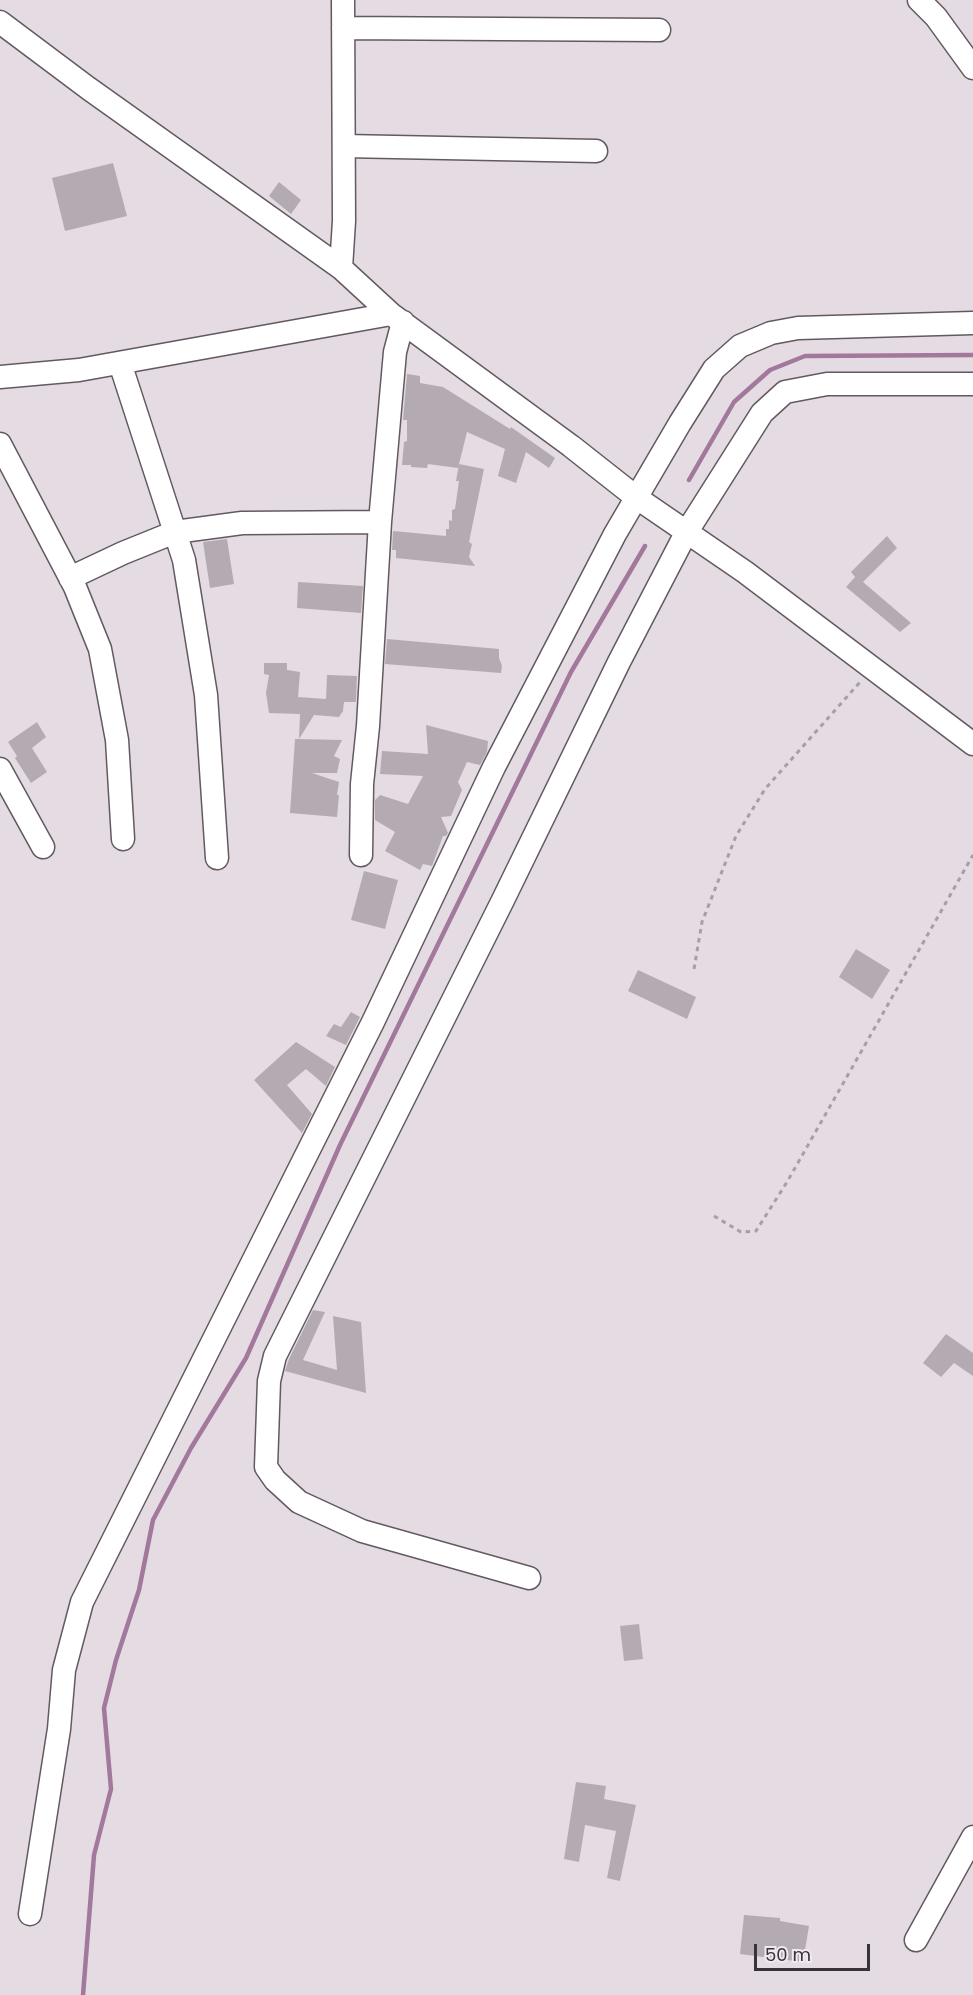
<!DOCTYPE html>
<html>
<head>
<meta charset="utf-8">
<style>
  body { margin:0 }
  #map { position:relative; width:973px; height:1995px; overflow:hidden; background:#e5dbe3; font-family:Poppins,sans-serif }
  canvas { display:block }
  .scale { position:absolute; left:754px; top:1944px; width:116px; height:27px; box-sizing:border-box; border:3px solid #373337; border-top:0; padding-left:8px; font-size:18px; line-height:21px; white-space:nowrap; color:#373337; -webkit-text-stroke:4px #f2e8f1; paint-order:stroke }
</style>
</head>
<body>
<div id="map">
<canvas width="973" height="1995"></canvas>
<div class="scale">50 m</div>
</div>
<script>
const ctx = document.querySelector('canvas').getContext('2d');
ctx.lineJoin = 'round';
const poly = rows => new Path2D(rows.map(r => 'M' + r).join(''));
function strokePath(path, color, width, dash) { ctx.strokeStyle = color; ctx.lineWidth = width; ctx.lineCap = dash ? 'butt' : 'round'; ctx.setLineDash(dash || []); ctx.stroke(path); }
function paint(path, color) { ctx.fillStyle = color; ctx.fill(path, 'evenodd'); }
strokePath(poly([
  [689,480,734,402,770,370,805,356,973,355],
  [83,1995,94,1855,111,1789,104,1708,116,1660,139,1590,153,1520,191,1448,246,1358,340,1145,571,672,645,546]
]), '#a2799c', 4.5);
paint(poly([
  [113,163,127,216,65,231,52,178],
  [279,182,301,200,291,214,269,196],
  [407,374,420,376,420,383,443,387,510,429,511,427,555,458,549,468,526,452,516,483,498,476,505,449,467,432,458,468,428,464,427,468,411,467,411,465,402,465,404,442,407,441,407,420,403,420],
  [459,464,484,469,469,542,472,544,469,557,475,566,396,558,396,550,392,550,393,531,446,536,446,529,449,529,449,520,452,521,452,510,455,509,459,481,456,481],
  [887,536,897,548,863,582,911,623,900,632,846,587,855,577,851,572],
  [227,539,234,584,210,588,203,542],
  [298,582,363,586,361,613,297,608],
  [387,639,499,649,499,658,502,666,501,673,385,664],
  [264,663,287,663,287,670,300,672,298,697,326,699,327,675,357,676,356,702,344,702,343,711,339,717,314,715,299,739,342,740,334,756,340,759,337,773,312,773,339,782,337,795,339,795,337,817,290,813,295,739,299,739,300,714,269,713,266,693,269,675,264,674],
  [37,722,46,737,32,748,47,772,31,783,15,758,17,756,8,742],
  [426,725,488,741,487,752,480,765,467,762,458,782,462,790,451,816,441,817,448,833,446,836,443,836,432,866,423,864,420,870,385,851,395,832,375,820,375,800,380,795,408,804,423,776,380,774,382,751,428,754],
  [364,871,398,880,385,929,351,920],
  [856,949,890,970,872,999,839,977],
  [638,970,696,997,687,1019,628,991],
  [351,1012,360,1017,346,1045,326,1036,334,1024,341,1027],
  [296,1042,335,1067,326,1086,306,1069,287,1085,312,1114,302,1133,254,1080],
  [313,1310,325,1312,303,1360,337,1370,333,1316,361,1322,366,1393,285,1371,289,1359],
  [946,1334,973,1353,973,1376,954,1363,941,1377,923,1363],
  [639,1624,643,1659,624,1661,620,1626],
  [576,1782,606,1786,604,1799,636,1805,620,1881,607,1878,616,1831,585,1825,579,1862,564,1859],
  [744,1915,780,1918,780,1921,809,1926,803,1962,740,1954]
]), '#b4aab2');
const minor = poly([
  [919,0,936,17,973,68],
  [0,22,88,88,341,268,391,314,571,446,637,498,745,572,973,744],
  [343,28,659,30],
  [344,146,596,151],
  [341,268,344,221,343,0],
  [120,363,184,560,206,695,217,858],
  [0,377,79,370,391,314],
  [0,444,75,587,100,649,117,740,123,839],
  [70,578,123,553,175,532,242,523,380,522],
  [0,769,43,847],
  [361,855,362,784,368,726,380,522,395,352,403,322],
  [529,1578,362,1531,299,1502,275,1480,266,1467,269,1381,275,1356,503,900,619,662,686,533,762,413,785,392,827,384,973,384],
  [30,1914,59,1729,64,1670,82,1602,373,1022,494,767,615,534,680,423,714,369,740,346,771,333,798,328,973,323],
  [916,1940,973,1837]
]);
strokePath(minor, '#625961', 25);
strokePath(poly([
  [694,969,702,922,736,836,765,789,861,681],
  [714,1216,741,1232,756,1231,787,1182,973,855]
]), '#a79fa5', 3, [4.5, 4.5]);
strokePath(minor, '#fff', 22);
</script>
</body>
</html>
